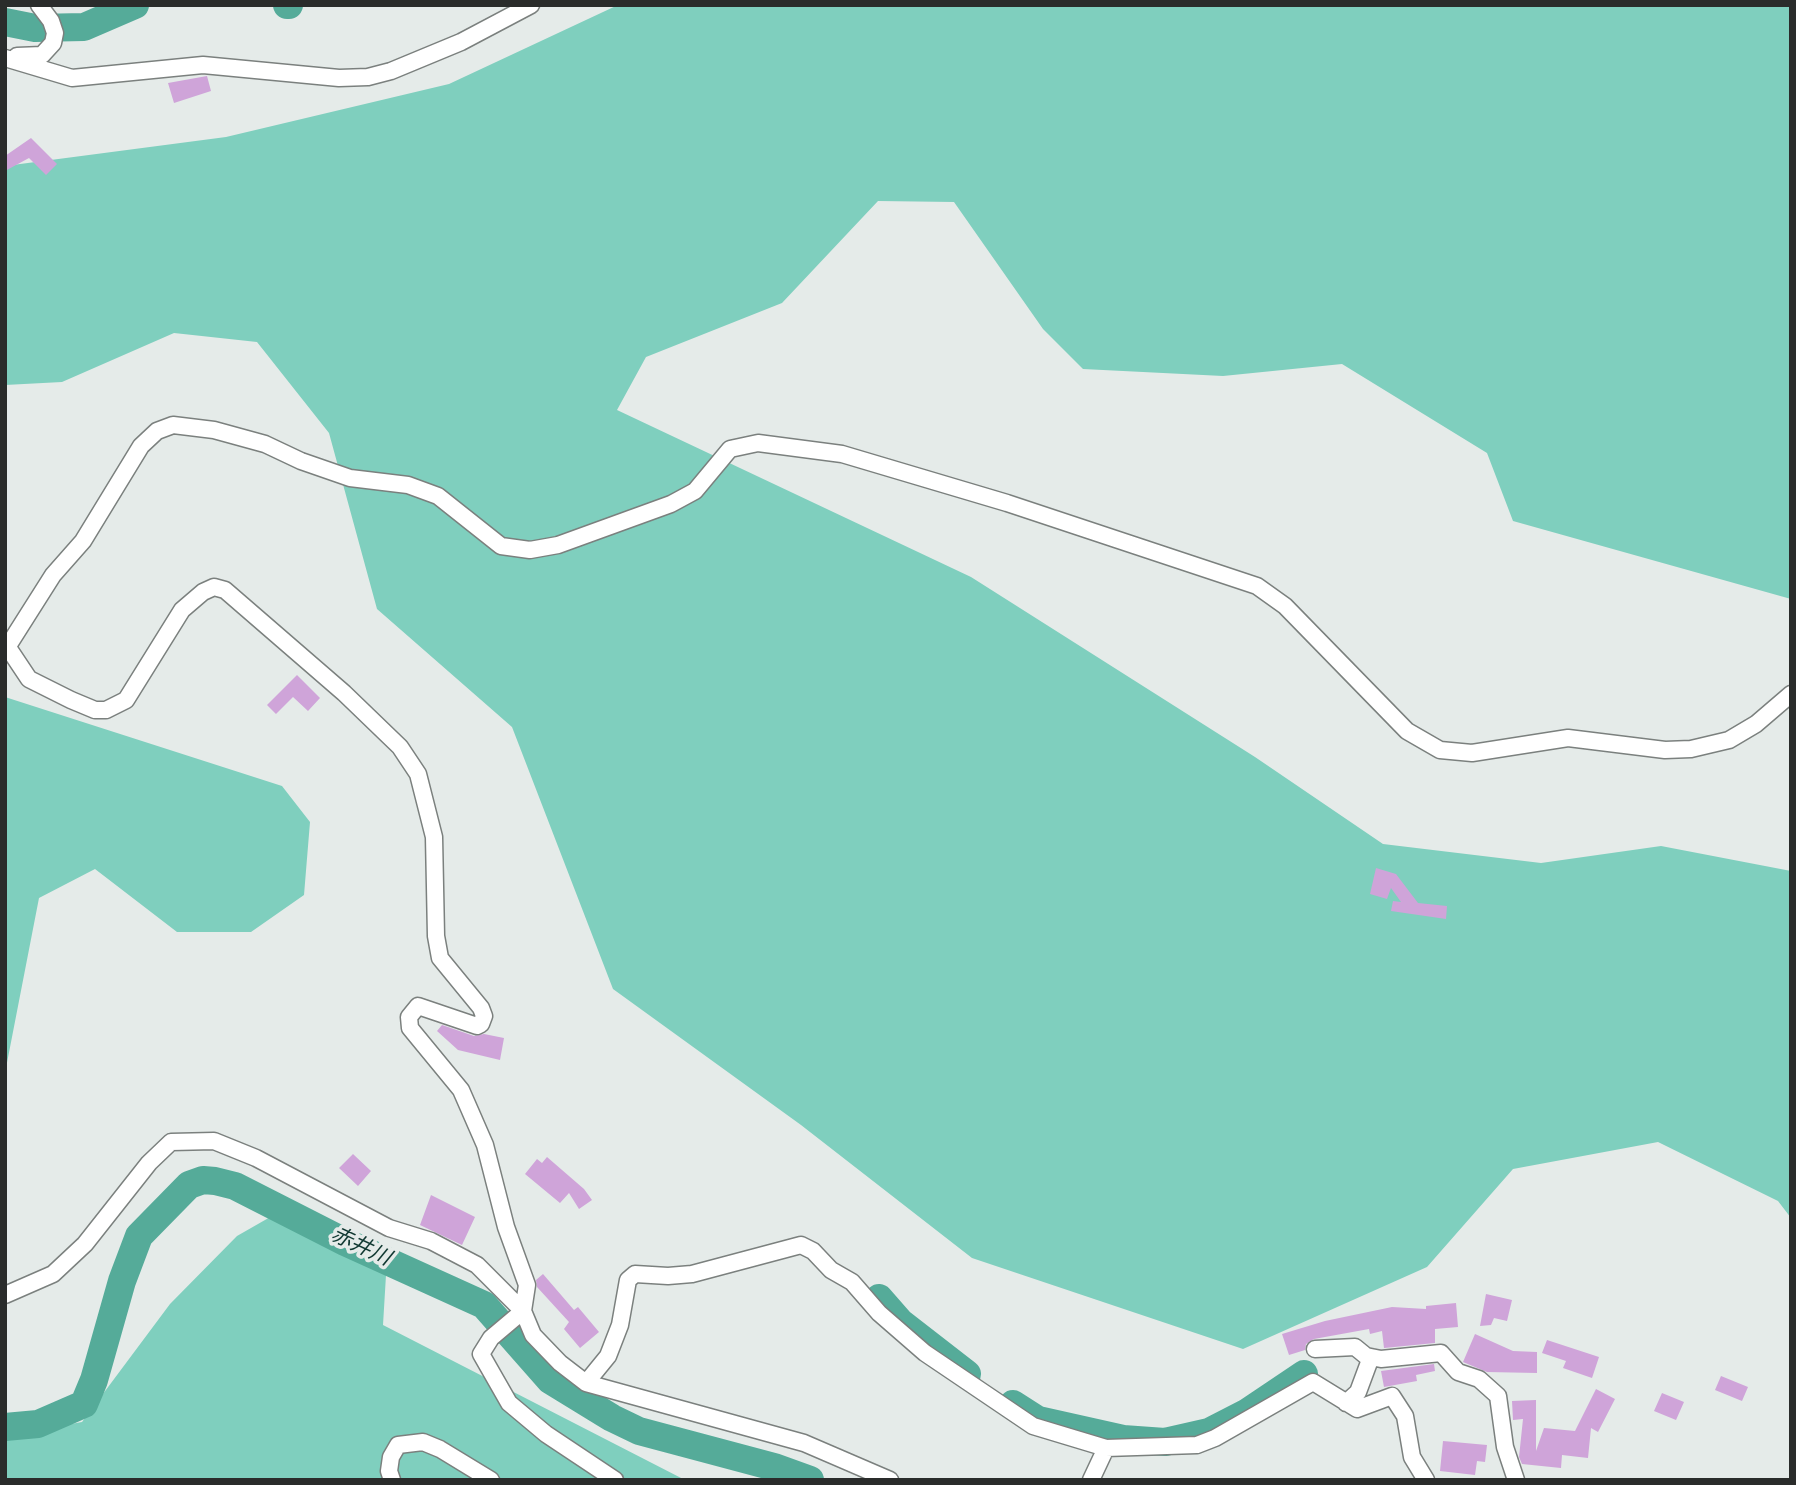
<!DOCTYPE html>
<html>
<head>
<meta charset="utf-8">
<style>
  body { margin:0 }
  #map { position:relative; width:1796px; height:1485px; overflow:hidden; background:#e5ebe9; font-family:"Asap Condensed",sans-serif }
  canvas { display:block }
  .frame { position:absolute; inset:0; border:7px solid #2a2c2b; pointer-events:none }
</style>
</head>
<body>
<div id="map">
<canvas width="1796" height="1485"></canvas>
<div class="frame"></div>
</div>
<script>
const ctx = document.querySelector('canvas').getContext('2d');
ctx.lineJoin = 'round';
function paint(path, color) { ctx.fillStyle = color; ctx.fill(path, 'evenodd'); }
const poly = rows => new Path2D(rows.map(r => 'M' + r).join(''));
function strokePath(path, color, width, dash) { ctx.strokeStyle = color; ctx.lineWidth = width; ctx.lineCap = dash ? 'butt' : 'round'; ctx.setLineDash(dash || []); ctx.stroke(path); }
function drawText(font, color, halo, rows, align = 'center') {
  ctx.font = font + ' "Asap Condensed","Noto Sans JP",sans-serif'; ctx.lineWidth = 7; ctx.setLineDash([]); ctx.textBaseline = 'middle'; ctx.strokeStyle = halo; ctx.fillStyle = color; for (const [text, x, y, turn = 0] of rows) {
    ctx.save(); ctx.translate(x, y); ctx.rotate((+turn || 0) * Math.PI / 180); ctx.textAlign = isNaN(turn) ? turn : align; if (halo) ctx.strokeText(text, 0, 0); ctx.fillText(text, 0, 0); ctx.restore();
  }
}
paint(poly([
  [618,5,1791,5,1791,599,1513,521,1487,453,1342,364,1223,376,1083,369,1043,329,954,202,878,201,782,303,646,357,617,410,971,577,1255,757,1383,844,1541,863,1661,846,1791,871,1791,1218,1778,1201,1658,1142,1513,1169,1427,1267,1243,1349,972,1258,801,1125,613,989,512,727,377,609,329,433,257,342,174,333,62,382,5,385,5,166,226,137,449,84],
  [5,697,282,786,310,822,304,895,251,932,177,932,95,869,39,898,5,1073],
  [272,1216,386,1275,383,1325,685,1480,5,1480,5,1436,82,1422,170,1304,237,1236]
]), '#7fcfbe');
strokePath(poly([
  [287,5,289,5],
  [5,22,35,28,84,27,135,5],
  [879,1298,900,1322,967,1374],
  [1013,1404,1038,1420,1123,1439,1165,1442,1209,1432,1246,1413,1304,1374],
  [5,1427,38,1424,84,1404,94,1380,122,1281,139,1236,189,1185,203,1180,215,1181,235,1186,345,1242,484,1305,550,1380,612,1418,639,1431,774,1467,810,1480]
]), '#55ab99', 28);
paint(poly([
  [207,76,211,91,174,103,168,83],
  [31,138,57,164,46,175,29,158,5,171,5,156],
  [297,675,320,698,308,711,293,697,276,714,267,705],
  [1376,868,1396,874,1418,903,1447,906,1446,919,1391,911,1393,901,1401,902,1391,888,1387,899,1370,894],
  [442,1025,474,1036,484,1034,504,1038,500,1060,458,1050,437,1031],
  [353,1154,371,1171,358,1186,339,1168],
  [547,1157,584,1189,592,1200,579,1209,569,1193,560,1203,525,1174,537,1159,542,1163],
  [431,1195,475,1217,462,1245,420,1225],
  [543,1274,574,1310,578,1307,599,1332,580,1348,564,1329,569,1322,537,1287,536,1280],
  [1486,1294,1512,1300,1507,1321,1494,1318,1491,1325,1480,1326],
  [1456,1303,1458,1327,1435,1329,1435,1343,1384,1348,1382,1331,1370,1334,1369,1329,1314,1339,1306,1344,1305,1350,1289,1355,1282,1334,1325,1321,1392,1307,1426,1309,1426,1306],
  [1475,1334,1513,1351,1537,1352,1537,1373,1487,1372,1463,1362],
  [1547,1340,1599,1357,1592,1378,1563,1368,1566,1361,1542,1353],
  [1434,1364,1435,1371,1416,1375,1417,1381,1384,1387,1381,1371],
  [1721,1376,1748,1387,1742,1401,1715,1390],
  [1596,1389,1615,1399,1598,1432,1591,1428,1588,1458,1562,1455,1561,1468,1522,1464,1519,1457,1523,1419,1513,1420,1512,1401,1536,1400,1536,1451,1544,1428,1575,1431],
  [1662,1393,1684,1402,1676,1420,1654,1411],
  [1443,1441,1487,1445,1485,1462,1477,1461,1475,1475,1440,1471]
]), '#cfa4d9');
const minor = poly([
  [17,56,42,55,53,43,55,33,51,21,39,5],
  [5,58,72,78,203,65,339,78,368,77,391,71,461,42,531,5],
  [5,643,29,679,71,700,95,710,106,710,126,700,182,610,203,592,214,587,225,590,344,693,400,747,418,774,434,837,436,936,440,958,481,1008,484,1016,481,1024,477,1026,418,1006,409,1017,410,1028,461,1090,485,1145,506,1227,527,1285,523,1311,491,1338,481,1354,509,1403,546,1434,615,1480],
  [8,646,53,575,83,541,141,446,157,431,173,425,214,430,265,444,301,461,350,478,408,485,438,496,501,546,530,550,558,545,671,504,695,491,730,449,758,443,842,454,1007,503,1257,586,1285,606,1407,731,1440,750,1472,753,1568,738,1665,750,1691,749,1729,740,1756,724,1791,694],
  [5,1295,53,1274,85,1244,149,1163,171,1142,214,1141,256,1158,389,1228,431,1241,477,1265,523,1311,533,1335,560,1363,586,1383,804,1443,890,1480],
  [1315,1349,1355,1347,1366,1356,1381,1359,1441,1353,1458,1372,1479,1379,1498,1396,1505,1447,1516,1480],
  [586,1383,608,1356,620,1325,628,1280,635,1274,668,1276,692,1274,801,1245,813,1251,831,1270,852,1282,879,1313,925,1353,1033,1426,1106,1448,1197,1445,1215,1438,1313,1382,1357,1409,1392,1396,1405,1416,1412,1457,1426,1480],
  [1346,1403,1358,1392,1371,1357],
  [392,1480,389,1471,391,1457,398,1445,423,1442,440,1449,491,1480],
  [1091,1480,1106,1448]
]);
strokePath(minor, '#7b807e', 19);
strokePath(minor, '#fff', 16);
drawText('italic 21px', '#103831', '#e5ebe9', [
  ["赤井川",361,1246,25]
]);
</script>
</body>
</html>
